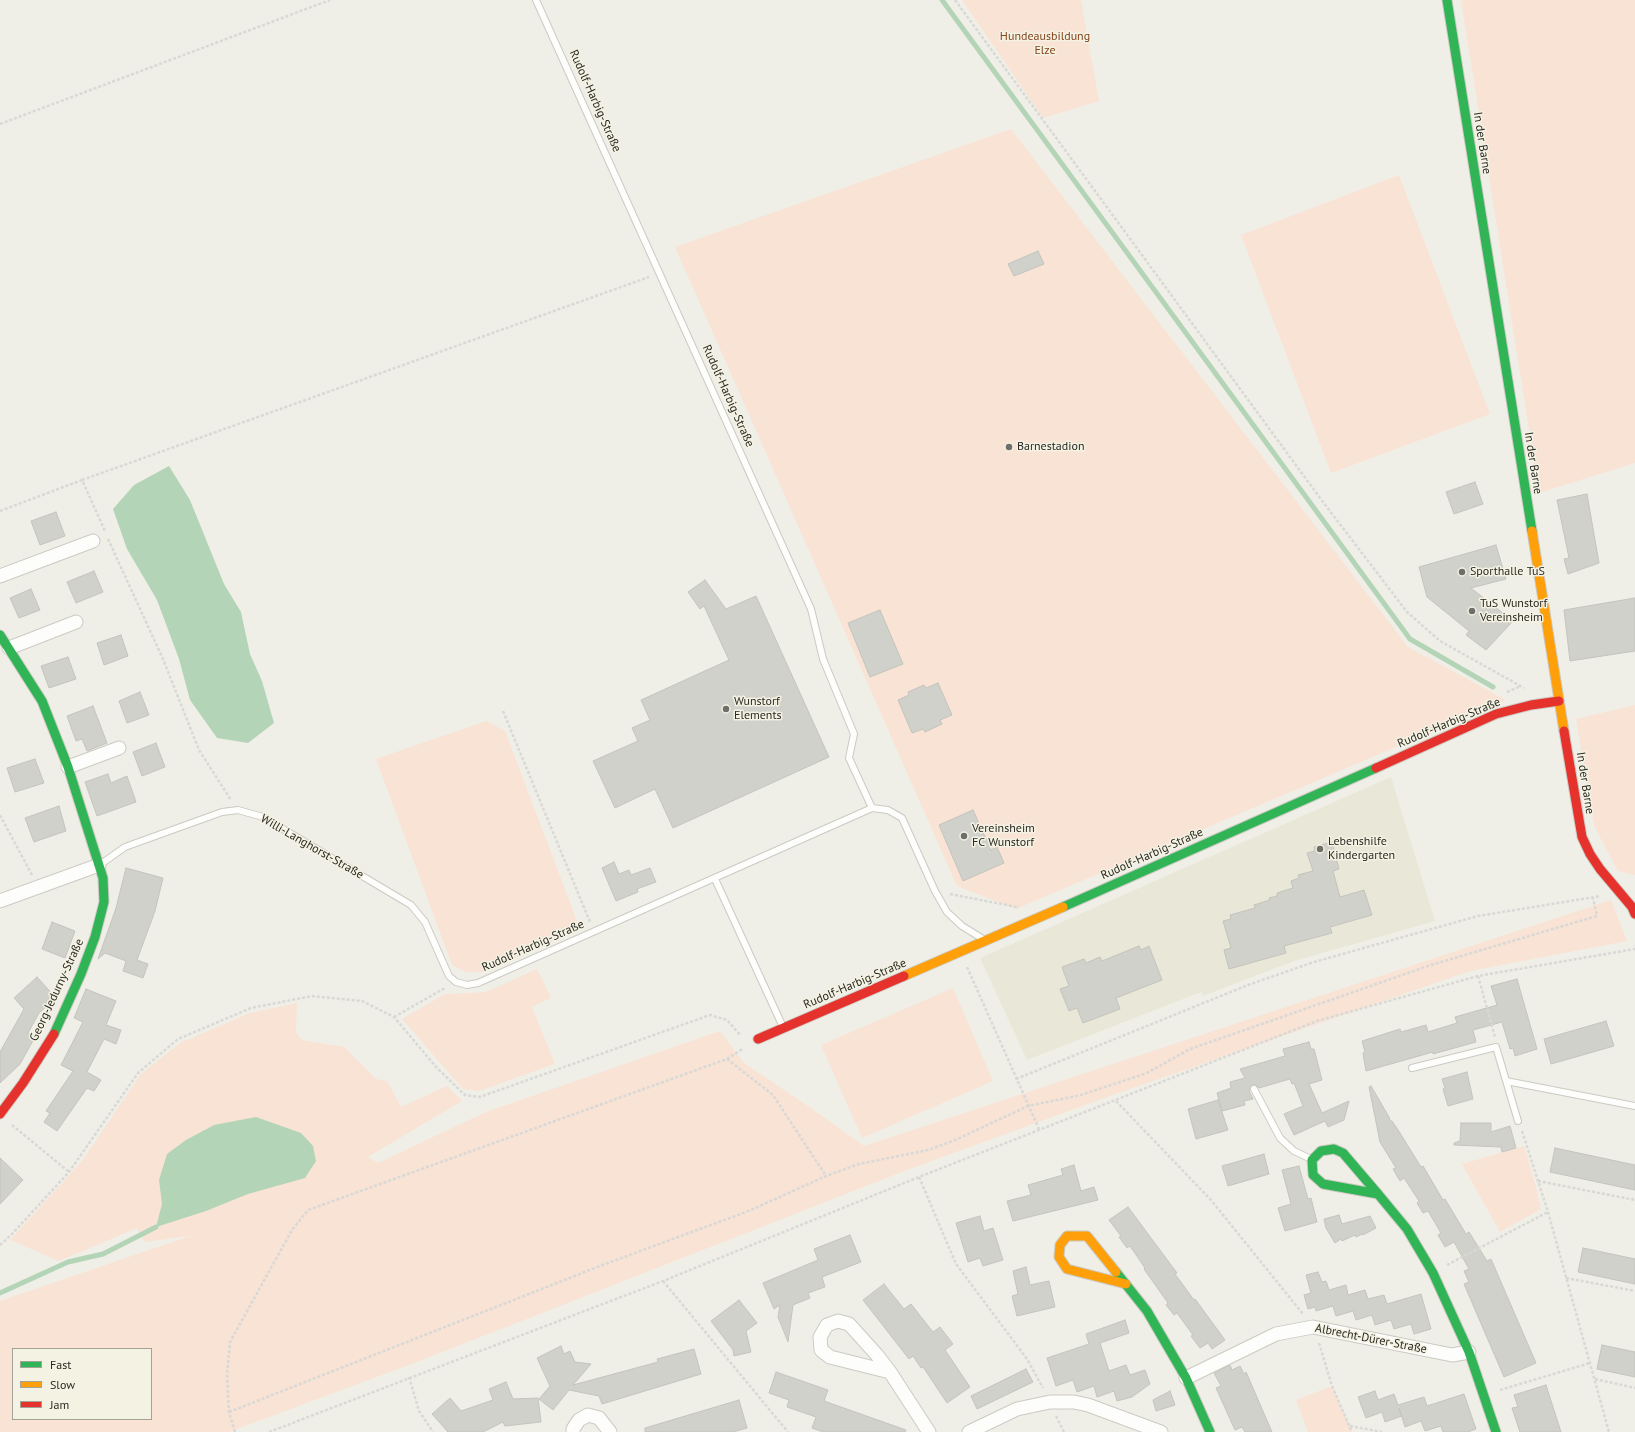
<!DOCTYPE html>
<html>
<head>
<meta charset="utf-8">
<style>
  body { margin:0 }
  #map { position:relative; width:1635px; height:1432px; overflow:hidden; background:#f0efe7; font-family:"PT Sans",sans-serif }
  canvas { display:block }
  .legend { position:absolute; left:12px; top:1348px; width:140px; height:72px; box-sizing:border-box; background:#f4f2e3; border:1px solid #a3a296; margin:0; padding:5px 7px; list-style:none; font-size:12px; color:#2a2923 }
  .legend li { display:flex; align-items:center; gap:8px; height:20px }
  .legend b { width:20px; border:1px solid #a3a296 }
</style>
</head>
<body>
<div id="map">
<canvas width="1635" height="1432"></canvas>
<ul class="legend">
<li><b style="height:5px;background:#30b455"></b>Fast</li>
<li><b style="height:5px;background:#ff9f0a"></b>Slow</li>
<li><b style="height:5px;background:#e5322d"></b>Jam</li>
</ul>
</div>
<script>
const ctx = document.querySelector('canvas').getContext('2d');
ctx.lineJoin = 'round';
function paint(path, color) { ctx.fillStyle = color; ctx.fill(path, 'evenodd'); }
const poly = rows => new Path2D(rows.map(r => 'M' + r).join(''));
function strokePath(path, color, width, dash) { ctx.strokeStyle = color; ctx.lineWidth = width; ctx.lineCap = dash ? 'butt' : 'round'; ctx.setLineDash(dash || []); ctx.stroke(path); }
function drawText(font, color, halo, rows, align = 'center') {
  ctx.font = font + ' "PT Sans",sans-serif'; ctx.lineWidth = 3; ctx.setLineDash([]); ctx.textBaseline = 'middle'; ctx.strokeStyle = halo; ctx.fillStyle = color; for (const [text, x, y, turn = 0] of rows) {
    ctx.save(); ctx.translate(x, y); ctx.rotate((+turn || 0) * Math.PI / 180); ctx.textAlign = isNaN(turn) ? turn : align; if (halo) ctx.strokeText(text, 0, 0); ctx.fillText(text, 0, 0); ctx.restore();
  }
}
paint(poly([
  [1391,777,1435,921,1294,961,1203,996,1201,992,1027,1060,980,958]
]), '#e9e7d7');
paint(poly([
  [962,0,1081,0,1099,101,1043,118],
  [1461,0,1635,0,1635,463,1539,493],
  [1011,129,1408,647,1506,700,1016,909,957,886,675,247],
  [1399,175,1490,414,1331,473,1241,235],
  [1635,705,1635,875,1618,871,1594,826,1576,719],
  [486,721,505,731,580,929,484,972,466,972,452,965,376,759],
  [1611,900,1627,941,1470,971,1107,1097,907,1170,422,1360,229,1432,0,1432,0,1301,190,1236,144,1242,137,1228,59,1261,10,1240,82,1161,141,1074,180,1043,250,1013,297,1003,296,1032,302,1040,344,1047,376,1079,387,1081,401,1107,447,1086,462,1101,368,1157,378,1163,486,1112,720,1031,744,1063,808,1106,864,1146],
  [13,1349,151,1349,151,1419,13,1419],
  [537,969,551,998,532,1007,555,1064,479,1091,463,1089,402,1019,445,994,486,992],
  [953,988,993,1081,862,1138,821,1045],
  [1524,1146,1536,1187,1541,1209,1500,1232,1462,1164],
  [1332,1386,1352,1432,1308,1432,1296,1400]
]), '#f8e3d5');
paint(poly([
  [169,466,190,500,224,584,241,612,250,654,262,681,274,723,248,743,217,738,190,700,179,659,157,600,127,549,113,509,134,485],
  [256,1117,301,1133,313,1146,316,1161,305,1178,248,1194,206,1211,156,1227,162,1204,159,1180,167,1154,186,1140,214,1125]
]), '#b4d4b7');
strokePath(poly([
  [942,0,1410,639,1493,687],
  [0,1293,68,1262,103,1254,156,1227]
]), '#b4d4b7', 5);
const building = poly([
  [1038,251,1044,264,1014,276,1008,264,1038,251],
  [1475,482,1483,504,1454,514,1446,492,1475,482],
  [1587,494,1599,563,1568,574,1564,559,1569,558,1557,500,1587,494],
  [56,512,65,536,40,545,31,521,56,512],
  [1496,545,1506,579,1471,588,1513,621,1486,650,1466,635,1469,631,1427,597,1419,567,1496,545],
  [94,571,103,592,76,603,67,582,94,571],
  [705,580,726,609,756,596,829,757,673,828,655,789,615,808,593,761,638,741,632,728,650,720,641,700,729,660,704,606,700,609,688,592,705,580],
  [31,589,40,610,19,618,10,598,31,589],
  [1635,598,1635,651,1570,661,1564,610,1635,598],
  [880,610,903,664,870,677,848,623,880,610],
  [121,635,128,656,104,665,97,643,121,635],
  [68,657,76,679,49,688,41,666,68,657],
  [938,683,952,715,940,720,942,724,925,732,923,729,912,733,898,700,909,695,908,692,924,685,926,688,938,683],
  [140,692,149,715,127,723,119,701,140,692],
  [93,706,107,743,87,751,82,739,76,741,67,716,93,706],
  [156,743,165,767,142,776,133,752,156,743],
  [35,759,44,783,15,792,7,768,35,759],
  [108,774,111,783,127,776,136,802,97,816,85,782,108,774],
  [59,806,66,831,34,842,25,818,59,806],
  [973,810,991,850,997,847,1004,863,963,881,939,825,973,810],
  [1332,842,1339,869,1333,871,1340,897,1364,890,1372,915,1330,927,1332,933,1284,946,1286,953,1229,969,1224,950,1231,948,1223,921,1231,919,1230,915,1255,908,1254,905,1270,900,1269,898,1277,896,1277,893,1293,888,1291,881,1299,878,1298,875,1313,871,1307,853,1315,851,1314,847,1332,842],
  [614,862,619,874,629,870,631,875,650,868,656,882,637,889,638,892,616,901,602,868,614,862],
  [126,868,163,878,155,911,137,960,148,964,143,978,123,971,126,961,105,953,98,959,116,908,126,868],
  [52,922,75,931,65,958,42,949,52,922],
  [1139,946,1141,950,1149,946,1162,980,1116,998,1120,1009,1083,1023,1077,1008,1069,1011,1060,989,1069,986,1062,967,1084,959,1086,963,1100,957,1102,961,1139,946],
  [37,977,56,998,39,1013,28,1033,35,1037,20,1064,0,1083,0,1052,24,1009,14,998,37,977],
  [1517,979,1537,1049,1515,1056,1513,1048,1510,1049,1502,1022,1473,1030,1476,1042,1433,1054,1433,1052,1366,1071,1363,1053,1365,1052,1362,1041,1400,1029,1401,1032,1426,1025,1428,1032,1457,1023,1455,1017,1497,1005,1491,986,1517,979],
  [86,989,116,1001,106,1025,121,1030,116,1044,104,1039,87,1072,101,1080,94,1091,87,1088,57,1131,44,1122,50,1113,46,1111,73,1071,61,1065,83,1022,74,1018,86,989],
  [1606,1021,1614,1046,1551,1064,1544,1039,1606,1021],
  [1309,1042,1311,1049,1314,1049,1322,1080,1309,1084,1322,1113,1349,1101,1344,1120,1328,1127,1325,1121,1294,1135,1284,1114,1303,1106,1294,1083,1292,1084,1290,1079,1259,1088,1256,1085,1252,1085,1249,1091,1253,1099,1244,1101,1245,1105,1222,1111,1217,1093,1231,1088,1230,1082,1245,1078,1240,1069,1285,1056,1283,1049,1309,1042],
  [1467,1072,1473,1099,1448,1106,1443,1089,1445,1088,1442,1079,1467,1072],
  [1371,1086,1389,1117,1390,1121,1392,1121,1400,1133,1421,1167,1423,1166,1443,1200,1445,1199,1466,1234,1469,1232,1487,1261,1491,1259,1536,1363,1504,1377,1464,1284,1469,1282,1464,1271,1469,1269,1454,1242,1445,1247,1438,1235,1441,1233,1428,1211,1423,1213,1417,1203,1419,1201,1404,1178,1400,1181,1393,1169,1396,1168,1380,1142,1369,1087,1371,1086],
  [1218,1100,1228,1130,1196,1139,1188,1109,1218,1100],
  [1461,1123,1491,1123,1491,1132,1510,1126,1516,1148,1502,1152,1501,1147,1454,1145,1454,1143,1460,1141,1461,1123],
  [1555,1148,1635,1165,1635,1190,1550,1172,1555,1148],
  [1264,1154,1269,1174,1228,1186,1222,1166,1264,1154],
  [0,1158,23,1180,0,1204,0,1158],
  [1074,1165,1081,1191,1094,1187,1098,1200,1013,1221,1007,1201,1031,1195,1028,1185,1063,1175,1061,1169,1074,1165],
  [1299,1166,1308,1199,1311,1198,1317,1222,1285,1231,1278,1208,1291,1204,1282,1170,1299,1166],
  [1128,1207,1177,1273,1175,1274,1194,1300,1195,1299,1225,1340,1212,1349,1208,1343,1200,1348,1191,1336,1193,1335,1177,1313,1174,1315,1166,1305,1168,1303,1144,1269,1145,1268,1130,1246,1127,1248,1119,1237,1121,1236,1109,1220,1128,1207],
  [1339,1215,1342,1224,1370,1216,1376,1228,1363,1235,1362,1234,1356,1237,1355,1235,1342,1241,1341,1239,1335,1243,1326,1228,1324,1219,1339,1215],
  [980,1216,984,1231,993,1228,1003,1260,983,1266,980,1258,968,1262,956,1223,980,1216],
  [850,1235,861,1262,822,1277,825,1287,808,1293,810,1298,793,1305,788,1342,778,1317,780,1305,774,1309,763,1283,818,1260,814,1249,850,1235],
  [1583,1248,1635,1259,1635,1284,1578,1272,1583,1248],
  [1026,1267,1030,1285,1049,1281,1055,1307,1017,1316,1012,1296,1018,1294,1013,1271,1026,1267],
  [1318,1272,1322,1282,1326,1281,1329,1290,1346,1285,1348,1295,1365,1290,1368,1299,1384,1295,1387,1304,1421,1294,1431,1329,1414,1334,1411,1324,1394,1329,1391,1320,1375,1325,1372,1315,1356,1320,1353,1311,1336,1316,1333,1306,1316,1311,1315,1307,1308,1309,1304,1295,1311,1293,1306,1275,1318,1272],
  [884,1284,904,1309,911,1304,933,1332,940,1327,953,1344,945,1350,970,1387,947,1403,923,1367,921,1368,913,1356,909,1359,863,1300,884,1284],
  [739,1300,757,1323,746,1331,751,1352,734,1356,733,1350,711,1321,739,1300],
  [1125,1320,1129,1333,1100,1343,1109,1371,1126,1365,1130,1375,1145,1370,1150,1384,1132,1397,1117,1401,1114,1391,1097,1397,1094,1386,1077,1392,1073,1380,1056,1386,1047,1358,1089,1344,1086,1334,1125,1320],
  [1602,1345,1635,1352,1635,1377,1597,1369,1602,1345],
  [561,1346,564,1354,570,1351,575,1362,591,1364,573,1385,658,1362,657,1359,694,1349,701,1374,602,1404,599,1396,569,1390,553,1410,539,1399,550,1386,537,1358,561,1346],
  [1230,1365,1232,1370,1240,1366,1244,1374,1246,1372,1272,1432,1245,1432,1242,1427,1235,1430,1216,1388,1221,1386,1214,1373,1230,1365],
  [1026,1369,1033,1382,977,1409,971,1396,1026,1369],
  [776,1372,828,1390,824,1401,906,1430,905,1432,823,1432,812,1428,816,1417,787,1407,789,1400,769,1393,776,1372],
  [506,1382,513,1399,538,1398,541,1422,505,1426,503,1422,483,1432,448,1432,432,1414,450,1398,461,1411,493,1400,489,1389,506,1382],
  [1546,1385,1561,1432,1520,1432,1512,1408,1518,1407,1514,1395,1546,1385],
  [1170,1391,1175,1405,1156,1411,1153,1400,1170,1391],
  [1375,1391,1378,1400,1394,1394,1398,1405,1424,1397,1427,1406,1464,1394,1476,1429,1468,1432,1443,1432,1441,1426,1425,1431,1421,1421,1405,1427,1399,1408,1402,1416,1385,1422,1382,1412,1366,1418,1358,1397,1375,1391],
  [739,1400,747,1428,733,1432,645,1432,645,1428,739,1400]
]);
paint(building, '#d1d1cb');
strokePath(building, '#c3c4bd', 1);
const lane = poly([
  [536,0,811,609,823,659,854,734,849,758,872,808],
  [101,864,125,847,222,812,238,810,263,817,411,905,425,922,449,976,456,982,467,985,478,983,872,808,888,810,902,818,935,891,947,912,962,926,983,939],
  [715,879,783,1027],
  [1412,1068,1496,1047,1518,1121],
  [1506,1081,1635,1106],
  [1254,1089,1280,1138,1294,1151,1311,1159]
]);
const street = poly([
  [0,576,93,541],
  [9,648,76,622],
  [68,767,119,748],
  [0,901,99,865],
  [890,1372,830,1357,821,1350,820,1337,827,1325,838,1321,849,1324,877,1355,890,1372,929,1432],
  [1186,1378,1276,1334,1313,1327,1452,1355,1469,1352],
  [573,1432,573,1429,579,1420,588,1415,599,1418,610,1432],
  [969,1432,1017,1409,1050,1402,1074,1402,1088,1405,1161,1432]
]);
const fast = poly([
  [1447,0,1532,531],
  [0,635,42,701,68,767,103,878,104,902,95,937,81,974,54,1034],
  [1063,907,1376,768],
  [1378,1194,1323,1184,1313,1175,1312,1160,1321,1151,1334,1149,1343,1153,1378,1194,1407,1229,1433,1273,1469,1352,1496,1432],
  [1116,1272,1147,1311,1186,1378,1210,1432]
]);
const slow = poly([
  [1532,531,1564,731],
  [904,976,1063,907],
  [1116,1272,1087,1236,1067,1236,1060,1245,1059,1257,1067,1269,1126,1284]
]);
const jam = poly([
  [1564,731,1582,837,1590,854,1600,869,1632,907,1635,914],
  [1376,768,1496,714,1531,705,1559,701],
  [758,1039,904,976],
  [0,1114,23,1083,54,1034]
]);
strokePath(lane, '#cbcac3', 8);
strokePath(street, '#cbcac3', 15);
strokePath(fast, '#cbcac3', 11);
strokePath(slow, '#cbcac3', 11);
strokePath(jam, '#cbcac3', 11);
strokePath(poly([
  [955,0,1323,502,1407,612,1440,641,1524,688],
  [0,124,330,0],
  [82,480,649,277],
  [0,511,82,480,105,531],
  [108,539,163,659,199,750,231,800],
  [1507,692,1521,686],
  [503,711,590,922],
  [0,815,32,875],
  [950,894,1017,907,1019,906],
  [967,967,1039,1129],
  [1478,976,1495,1037],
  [394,1017,445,988],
  [727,1059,773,1095,826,1176],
  [1016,1079,1248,985,1314,962,1478,916,1601,896],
  [1116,1101,1211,1200,1303,1314],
  [12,1125,69,1172],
  [1522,1131,1548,1212,1609,1432],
  [919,1177,956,1264,1027,1359,1043,1388],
  [1538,1181,1635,1200],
  [0,1245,13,1233,69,1172,138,1073,178,1039,251,1008,312,996,362,1001,394,1017,437,1068,465,1095,480,1097,710,1015,727,1020,741,1036],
  [1447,1265,1548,1212],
  [1566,1278,1635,1291],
  [663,1281,788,1432],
  [1319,1343,1332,1386,1352,1432],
  [409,1377,419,1411,433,1432],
  [1595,1379,1635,1388],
  [1500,1390,1590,1363],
  [229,1412,600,1266,751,1210,826,1176,859,1164,928,1150,953,1141,1028,1106,1081,1095,1147,1073,1190,1049,1431,965,1597,916,1593,898],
  [1056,1416,1064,1432],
  [1350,1426,1382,1432],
  [235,1432,229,1412,227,1374,230,1342,292,1230,308,1210,727,1059,744,1048],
  [269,1432,663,1281,919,1177,1317,1021,1478,976,1635,949]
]), '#d8d8d6', 2.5, [3, 2]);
strokePath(lane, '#fdfdfb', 6);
strokePath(street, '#fdfdfb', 13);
strokePath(fast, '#30b455', 9);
strokePath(slow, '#ff9f0a', 9);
strokePath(jam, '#e5322d', 9);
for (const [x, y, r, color] of [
  [1009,447,4,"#6f6e68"],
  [1462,572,4,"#6f6e68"],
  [1472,611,4,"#6f6e68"],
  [726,709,4,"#6f6e68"],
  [964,836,4,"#6f6e68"],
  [1320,849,4,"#6f6e68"]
]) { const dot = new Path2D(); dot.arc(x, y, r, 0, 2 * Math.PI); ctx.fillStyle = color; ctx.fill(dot); strokePath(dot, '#f4f2e3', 1.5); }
drawText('12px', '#84431d', '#f4f2e3', [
  ["Hundeausbildung",1045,37],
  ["Elze",1045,51]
]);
drawText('12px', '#2a2923', '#f4f2e3', [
  ["Rudolf-Harbig-Straße",595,101,66],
  ["In der Barne",1482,143,81],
  ["Rudolf-Harbig-Straße",728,396,66],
  ["In der Barne",1533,463,81],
  ["Rudolf-Harbig-Straße",1449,723,-23],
  ["In der Barne",1585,783,81],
  ["Willi-Langhorst-Straße",312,847,30],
  ["Rudolf-Harbig-Straße",1152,854,-24],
  ["Rudolf-Harbig-Straße",533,946,-24],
  ["Rudolf-Harbig-Straße",855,984,-23],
  ["Georg-Jedurny-Straße",57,990,-65],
  ["Albrecht-Dürer-Straße",1371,1339,11]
]);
drawText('12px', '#2a2923', '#f4f2e3', [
  ["Barnestadion",1017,447],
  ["Sporthalle TuS",1470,572],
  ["TuS Wunstorf",1480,604],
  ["Vereinsheim",1480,618],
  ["Wunstorf",734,702],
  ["Elements",734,716],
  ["Vereinsheim",972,829],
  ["FC Wunstorf",972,843],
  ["Lebenshilfe",1328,842],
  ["Kindergarten",1328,856]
], 'left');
</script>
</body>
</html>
